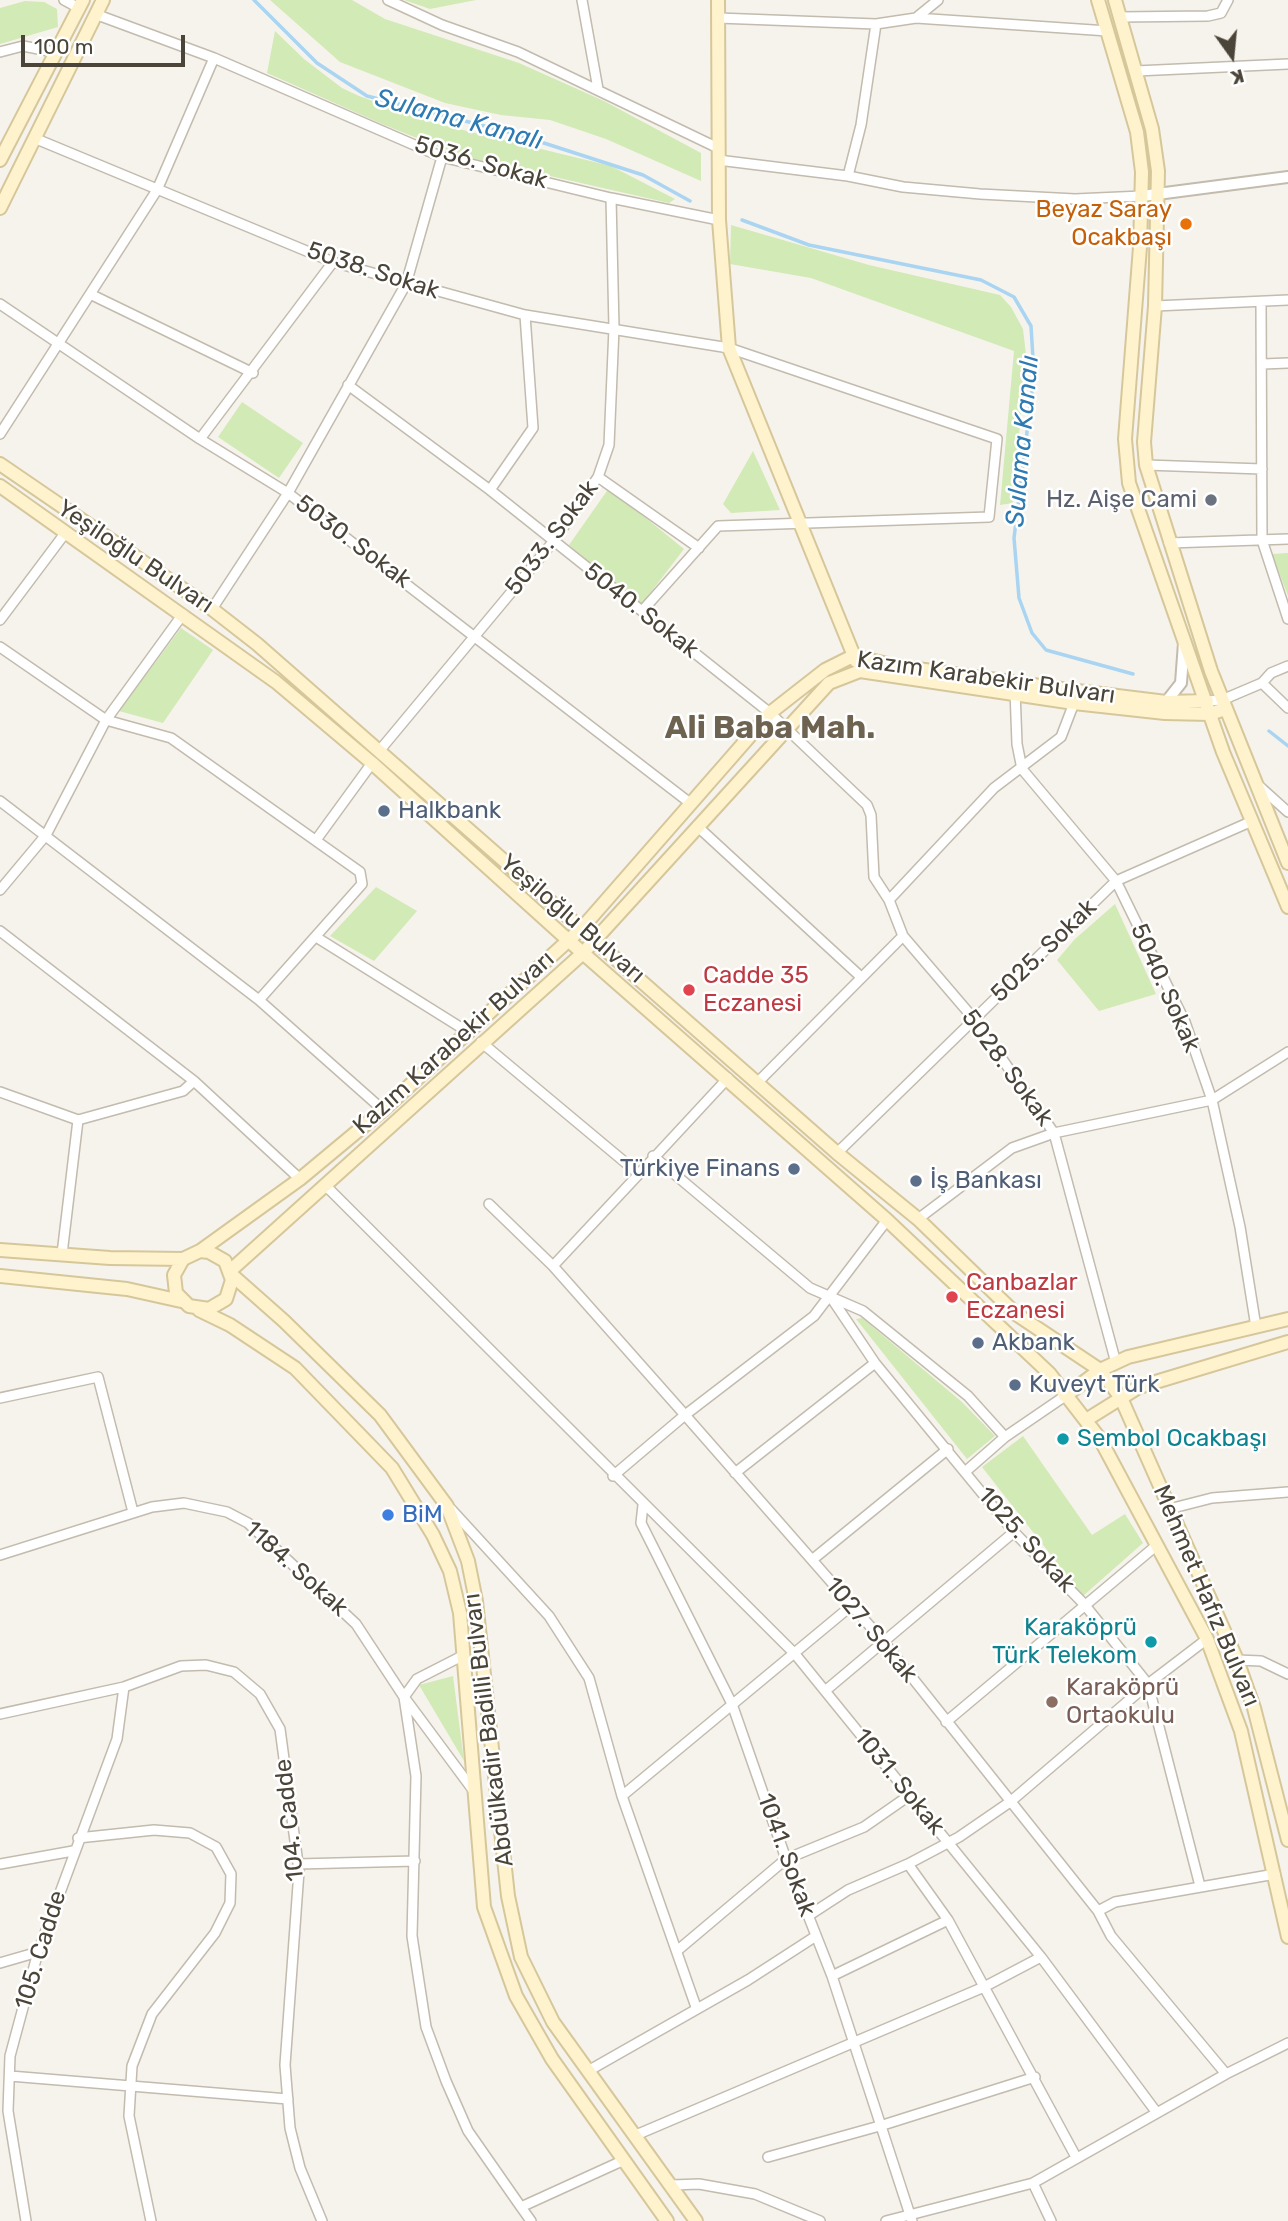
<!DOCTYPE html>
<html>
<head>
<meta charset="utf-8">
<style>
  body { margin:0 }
  #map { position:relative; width:1288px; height:2221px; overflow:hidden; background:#f6f3ec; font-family:Rubik,sans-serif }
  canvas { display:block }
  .north { position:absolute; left:1197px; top:21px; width:70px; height:70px; -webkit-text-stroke:5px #fff; paint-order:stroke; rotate:165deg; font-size:19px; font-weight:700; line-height:28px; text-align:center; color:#4b4439 }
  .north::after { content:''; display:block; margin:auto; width:24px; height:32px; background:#4b4439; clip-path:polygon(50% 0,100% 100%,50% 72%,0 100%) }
  .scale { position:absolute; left:21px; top:35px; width:164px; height:32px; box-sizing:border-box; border:4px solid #4b4439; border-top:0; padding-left:9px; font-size:21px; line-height:24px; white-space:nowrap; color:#4b4439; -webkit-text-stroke:5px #fff; paint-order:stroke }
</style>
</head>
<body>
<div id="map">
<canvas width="1288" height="2221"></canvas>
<div class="north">K</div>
<div class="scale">100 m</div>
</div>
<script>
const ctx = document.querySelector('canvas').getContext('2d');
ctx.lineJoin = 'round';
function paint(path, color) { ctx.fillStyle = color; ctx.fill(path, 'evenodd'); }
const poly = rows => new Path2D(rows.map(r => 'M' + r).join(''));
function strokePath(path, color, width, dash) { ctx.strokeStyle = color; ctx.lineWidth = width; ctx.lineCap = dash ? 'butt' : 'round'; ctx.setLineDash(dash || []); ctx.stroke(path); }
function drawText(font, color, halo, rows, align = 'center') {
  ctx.font = font + ' Rubik,sans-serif'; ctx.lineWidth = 5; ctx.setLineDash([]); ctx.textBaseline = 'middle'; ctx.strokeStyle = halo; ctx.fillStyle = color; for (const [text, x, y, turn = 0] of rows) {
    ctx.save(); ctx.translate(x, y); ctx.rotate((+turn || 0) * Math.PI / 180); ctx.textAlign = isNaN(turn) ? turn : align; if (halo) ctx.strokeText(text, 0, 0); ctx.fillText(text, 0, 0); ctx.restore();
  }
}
paint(poly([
  [270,0,352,0,385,19,519,63,604,101,701,153,701,181,606,139,550,120,501,115,445,103,340,62],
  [404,0,476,0,430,9],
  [25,1,44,2,57,9,58,27,0,44,0,8],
  [275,31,304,59,342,88,359,96,434,123,611,166,675,199,669,203,462,156,382,124,267,73],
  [731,225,869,265,1000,295,1011,307,1023,329,1026,355,1013,503,1000,505,1014,351,811,278,730,264],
  [242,402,303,443,279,478,218,437],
  [753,451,780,510,731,513,723,504],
  [609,488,684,549,641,605,569,545],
  [1288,553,1288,596,1272,554],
  [181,628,213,650,163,723,119,711],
  [376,887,417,911,374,961,330,936],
  [1115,904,1156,994,1099,1011,1057,960,1075,939],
  [862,1318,962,1402,995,1436,967,1459,856,1319],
  [1023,1436,1092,1535,1125,1514,1143,1543,1083,1596,982,1467],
  [453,1676,464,1761,419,1685]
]), '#d2eab5');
strokePath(poly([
  [254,0,317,63,367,96,516,134,643,175,690,201],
  [742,220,809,245,981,280,1014,297,1031,326,1034,375,1014,538,1019,598,1032,633,1046,650,1133,674],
  [1269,731,1288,746]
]), '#a9d4f2', 3.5);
const minor = poly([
  [64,0,79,8],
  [388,0,442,25,518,52,718,148],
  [582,0,598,89],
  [95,14,214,58,442,157,611,198,719,220],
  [1120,17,1208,16,1221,13,1228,0],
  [718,18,876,24,916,18,1108,31],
  [916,18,938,0],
  [0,52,23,46,54,52],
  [1136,71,1288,64],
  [34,138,333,262,525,315,729,348,997,439,989,517,718,526,642,611],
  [718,160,848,176,903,187,980,194,1075,199,1142,196],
  [848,176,861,125,876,24],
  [90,294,253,373],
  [1261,302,1262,540,1288,619],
  [0,304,200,439,288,493,690,803],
  [1155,306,1288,300],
  [1263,364,1288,363],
  [348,385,490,490,770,713,867,805,871,815,874,877,889,900,903,936,974,1019,1054,1133,1116,1363],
  [0,434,157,190,214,58],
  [200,439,333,262],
  [1146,465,1262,469],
  [598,477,699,548],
  [490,490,533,428,525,315],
  [1169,543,1288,539],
  [212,609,288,493,406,284,442,157],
  [0,620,66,532],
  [0,647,106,720,171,738,360,872,362,884,259,1000],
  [1262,683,1288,708],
  [1015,690,1017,744,1022,769,1116,881,1185,1022,1212,1100,1240,1227,1256,1327],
  [1207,701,1222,700,1262,683,1271,673,1288,666],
  [380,750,553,542,598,477,609,445,614,328,611,198],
  [1258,785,1288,812],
  [0,801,259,1000,383,1110],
  [697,826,861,977],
  [316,840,372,763],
  [0,890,46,835,106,720,183,614],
  [889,900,994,788,1061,737,1074,703],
  [0,931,194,1081,300,1179],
  [316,937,468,1032],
  [481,1042,639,1174,728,1078],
  [757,1083,903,936],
  [0,1092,78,1120,183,1091,194,1081],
  [837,1153,1116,881,1250,822],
  [653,1156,810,1288,863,1311,968,1396,1005,1437],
  [326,1186,795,1654,1041,1957,1157,2113],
  [489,1204,553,1266,685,1415,613,1476],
  [918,1219,1012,1148,1054,1133,1212,1100,1288,1052],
  [887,1220,814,1316,685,1415,883,1641,1098,1911,1111,1936,1226,2074],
  [62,1254,78,1120],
  [553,1266,639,1174],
  [830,1296,875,1363,1014,1532,1084,1604,1148,1684,1200,1886],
  [0,1398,98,1377,133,1512],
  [965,1472,1005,1437,1065,1396],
  [735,1473,875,1363],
  [643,1505,641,1523,732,1704,786,1859,832,1976,912,2221],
  [451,1509,549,1616,589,1678,622,1796,696,2007],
  [1169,1509,1212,1498,1288,1492],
  [0,1555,152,1507,184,1503,227,1512,248,1523,356,1624,404,1697,473,1790],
  [812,1560,948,1449],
  [464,1655,417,1679,404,1697,416,1776,412,1936,426,2027,446,2081,468,2131,521,2207],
  [1237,1660,1261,1661,1288,1674],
  [825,1691,1014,1532],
  [0,1714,124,1687,181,1666,206,1665,234,1672,260,1694,280,1729,299,1871,285,2065,290,2128,300,2168,322,2221],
  [946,1722,1157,1545],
  [622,1796,851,1606],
  [78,1838,154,1830,190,1833,216,1847,231,1874,230,1903,215,1933,152,2014,132,2066,129,2116,151,2221],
  [0,1864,73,1851],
  [298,1864,415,1861],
  [908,1864,948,1920,1076,2157],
  [1098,1911,1115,1902,1275,1874],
  [808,1916,848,1890,908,1864,959,1837,1010,1802,1148,1684,1207,1639],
  [678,1950,786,1859,864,1827,910,1795],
  [0,1963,38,1952],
  [832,1976,948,1920],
  [588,2071,748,1980,816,1936],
  [10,2076,288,2099],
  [636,2135,984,1987,1041,1957],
  [768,2157,883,2125,1035,2077],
  [1033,2183,1051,2221],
  [672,2185,699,2184,755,2194,820,2221],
  [26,2221,8,2111,10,2056,38,1952,117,1739,124,1687],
  [531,2221,521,2207,622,2161],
  [886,2221,1033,2183,1226,2074,1288,2043]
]);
const tertiary = poly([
  [1142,196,1288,177],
  [1166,702,1181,683,1184,643]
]);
const secondary = poly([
  [718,0,719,220,729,348,856,661],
  [1098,0,1137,132,1142,172,1140,247,1125,439,1129,483,1223,752,1288,907],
  [1115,0,1152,129,1158,171,1155,306,1144,442,1146,465,1211,671,1288,863],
  [0,160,83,0],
  [0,208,103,0],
  [0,464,212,609,257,644,837,1153,918,1219,1016,1314,1100,1370,1121,1398,1237,1660,1254,1708,1288,1840],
  [0,486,276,682,372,763,568,940,887,1220,1049,1373,1100,1439,1207,1639,1241,1731,1288,1937],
  [0,1250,110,1258,183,1259],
  [200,1251,209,1252,225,1261,232,1280,226,1299,209,1309,189,1306,176,1293,174,1275,183,1259,200,1251,300,1179,383,1110,468,1032,582,928,770,713,825,670,853,656,896,666,1069,690,1166,702,1207,701],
  [231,1270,583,953,829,683,860,671,1074,703,1165,713,1210,714,1225,709],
  [232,1275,284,1321,380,1415,447,1506,468,1561,476,1601,508,1896,521,1957,553,2022,696,2221],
  [0,1276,127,1289,181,1301],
  [199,1310,230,1325,295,1368,392,1468,433,1535,450,1571,460,1613,484,1907,516,1996,552,2059,667,2221],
  [1065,1396,1100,1370,1128,1357,1288,1319],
  [1086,1420,1139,1387,1288,1342]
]);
strokePath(minor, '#c2bbae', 12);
strokePath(tertiary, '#c2bbae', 14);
strokePath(secondary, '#d6c79b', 16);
strokePath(minor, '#fff', 9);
strokePath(tertiary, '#fff', 10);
strokePath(secondary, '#fff3cd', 12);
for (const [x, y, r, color] of [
  [1186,224,7,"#e8710a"],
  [1211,500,7,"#6b7280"],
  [384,811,7,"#5c6f8a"],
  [689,990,7,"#e0444e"],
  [794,1169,7,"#5c6f8a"],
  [916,1181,7,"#5c6f8a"],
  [952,1297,7,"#e0444e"],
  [978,1343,7,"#5c6f8a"],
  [1015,1385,7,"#5c6f8a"],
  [1063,1439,7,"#0f9aa8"],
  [388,1515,7,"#3f7fe0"],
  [1151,1642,7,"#0f9aa8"],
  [1052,1702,7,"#8d6e63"]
]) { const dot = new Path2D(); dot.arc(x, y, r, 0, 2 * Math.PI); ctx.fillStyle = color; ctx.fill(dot); strokePath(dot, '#fff', 2.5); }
drawText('24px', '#4b4439', '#fff', [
  ["5036. Sokak",481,163,16],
  ["5038. Sokak",373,271,18],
  ["5033. Sokak",552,538,-53],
  ["5030. Sokak",353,542,37],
  ["Yeşiloğlu Bulvarı",135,557,34],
  ["5040. Sokak",641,611,38],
  ["Kazım Karabekir Bulvarı",986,678,8],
  ["Yeşiloğlu Bulvarı",572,919,41],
  ["5025. Sokak",1044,951,-44],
  ["5040. Sokak",1165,988,66],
  ["Kazım Karabekir Bulvarı",454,1043,-42],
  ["5028. Sokak",1007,1068,54],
  ["1025. Sokak",1026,1540,48],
  ["1184. Sokak",296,1569,42],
  ["Mehmet Hafız Bulvarı",1206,1596,67],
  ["1027. Sokak",871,1630,50],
  ["Abdülkadir Badilli Bulvarı",489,1730,-97],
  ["1031. Sokak",899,1782,51],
  ["104. Cadde",290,1820,-96],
  ["1041. Sokak",786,1855,70],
  ["105. Cadde",41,1950,-73]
]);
drawText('24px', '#c56008', '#fff', [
  ["Beyaz Saray",1172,210],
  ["Ocakbaşı",1172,238]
], 'right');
drawText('24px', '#5b616d', '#fff', [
  ["Hz. Aişe Cami",1197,500]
], 'right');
drawText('24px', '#4e5e75', '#fff', [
  ["Halkbank",398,811],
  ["Türkiye Finans",780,1169,"right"],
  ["İş Bankası",930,1181],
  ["Akbank",992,1343],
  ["Kuveyt Türk",1029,1385]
], 'left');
drawText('24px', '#be3a42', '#fff', [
  ["Cadde 35",703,976],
  ["Eczanesi",703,1004],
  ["Canbazlar",966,1283],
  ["Eczanesi",966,1311]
], 'left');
drawText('24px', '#0d838f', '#fff', [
  ["Sembol Ocakbaşı",1077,1439],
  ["Karaköprü",1137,1628,"right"],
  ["Türk Telekom",1137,1656,"right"]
], 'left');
drawText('24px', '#366cbe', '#fff', [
  ["BiM",402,1515]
], 'left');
drawText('24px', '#785e54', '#fff', [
  ["Karaköprü",1066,1688],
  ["Ortaokulu",1066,1716]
], 'left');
drawText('italic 26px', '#2e7ab2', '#fff', [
  ["Sulama Kanalı",459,120,15],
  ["Sulama Kanalı",1023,441,-85]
]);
drawText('bold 32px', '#6e6250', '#fff', [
  ["Ali Baba Mah.",770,729]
]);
</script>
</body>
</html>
